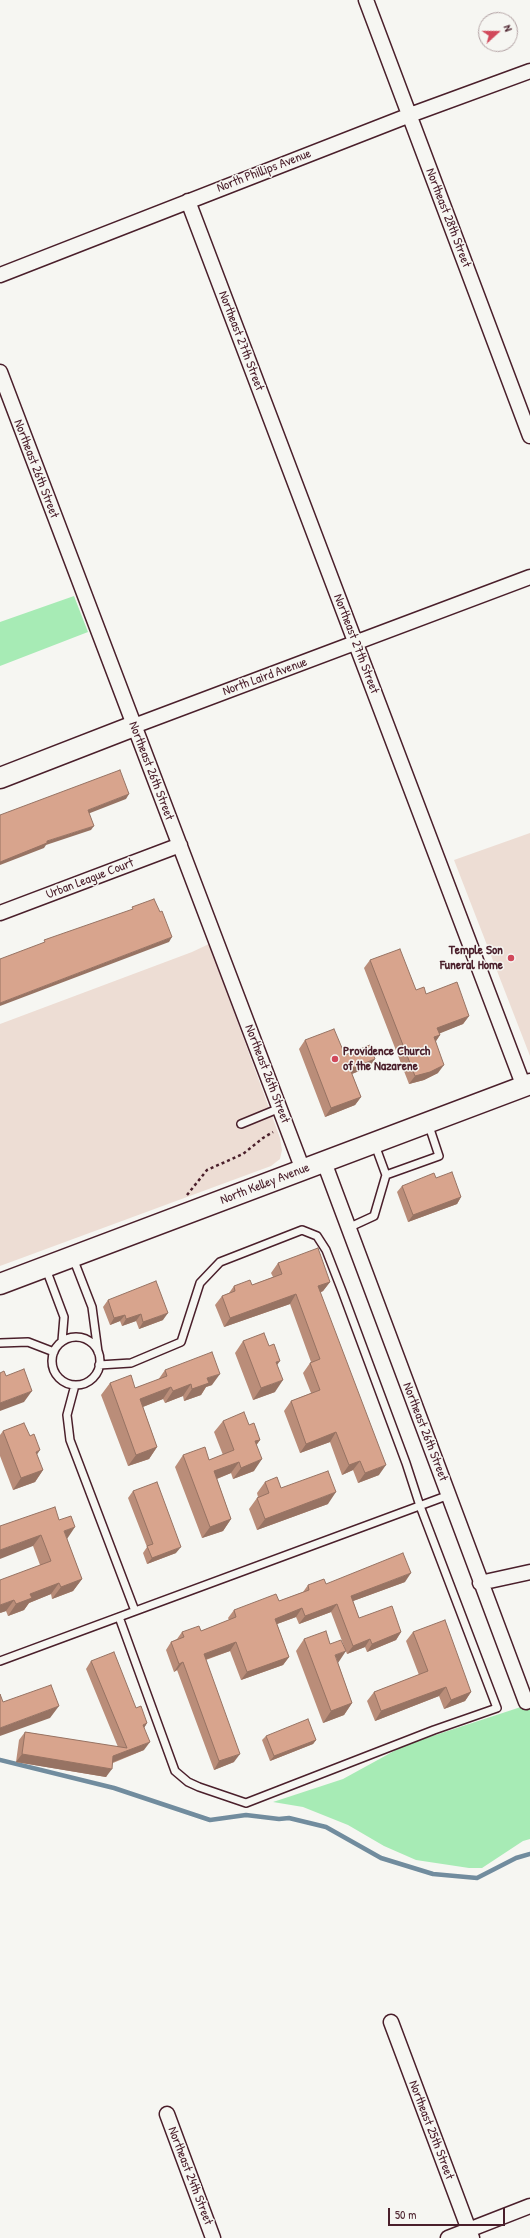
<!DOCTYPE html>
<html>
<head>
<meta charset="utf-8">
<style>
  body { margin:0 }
  #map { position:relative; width:530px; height:2238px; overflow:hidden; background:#f6f6f2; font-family:"Patrick Hand",sans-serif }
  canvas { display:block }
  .north { position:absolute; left:478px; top:12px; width:40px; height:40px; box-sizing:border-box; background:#f6f6f2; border:1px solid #b1a0a2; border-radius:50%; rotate:69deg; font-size:11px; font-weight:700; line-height:16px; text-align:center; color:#4a1f2b }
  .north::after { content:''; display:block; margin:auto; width:14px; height:18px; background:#d1495b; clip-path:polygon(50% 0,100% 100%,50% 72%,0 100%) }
  .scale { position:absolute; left:388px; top:2208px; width:117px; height:18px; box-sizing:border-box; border:2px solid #4a1f2b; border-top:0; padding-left:5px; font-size:12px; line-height:14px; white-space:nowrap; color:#4a1f2b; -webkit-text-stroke:3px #f6f6f2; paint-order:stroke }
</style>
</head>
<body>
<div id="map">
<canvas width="530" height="2238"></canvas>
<div class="north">N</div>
<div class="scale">50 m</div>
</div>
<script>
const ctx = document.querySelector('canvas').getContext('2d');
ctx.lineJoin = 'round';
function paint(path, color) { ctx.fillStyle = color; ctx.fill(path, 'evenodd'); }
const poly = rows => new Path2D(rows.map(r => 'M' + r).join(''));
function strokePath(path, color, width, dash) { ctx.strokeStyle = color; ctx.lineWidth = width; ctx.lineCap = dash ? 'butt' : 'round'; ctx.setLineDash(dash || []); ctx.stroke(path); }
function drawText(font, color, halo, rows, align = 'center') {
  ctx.font = font + ' "Patrick Hand",sans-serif'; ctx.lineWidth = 3; ctx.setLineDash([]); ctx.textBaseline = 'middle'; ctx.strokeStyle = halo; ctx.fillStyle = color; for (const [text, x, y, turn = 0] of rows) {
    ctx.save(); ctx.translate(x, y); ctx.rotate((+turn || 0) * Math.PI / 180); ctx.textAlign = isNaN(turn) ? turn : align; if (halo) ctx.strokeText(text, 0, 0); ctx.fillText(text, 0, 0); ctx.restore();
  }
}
paint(poly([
  [530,833,530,1056,454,860],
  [209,944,280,1138,282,1150,280,1159,271,1166,0,1266,0,1024,192,952]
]), '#edddd4');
paint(poly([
  [74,596,88,632,0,666,0,622],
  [530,1704,530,1839,523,1841,482,1868,469,1868,416,1860,384,1846,348,1825,303,1807,273,1802,343,1779,405,1745]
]), '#a7ebb5');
strokePath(poly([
  [0,1760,114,1788,210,1820,246,1815,279,1819,289,1818,326,1827,381,1858,433,1874,477,1878,516,1858,530,1854]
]), '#718c9e', 4.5);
const lane = poly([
  [241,1124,280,1108],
  [375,1145,386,1175,439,1156,428,1123],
  [348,1228,374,1216,386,1175],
  [73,1258,92,1307,98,1352],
  [46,1269,64,1317,62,1341],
  '52 1361a24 24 0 1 1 48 0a24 24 0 1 1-48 0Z',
  [0,1343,28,1342,54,1352],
  [99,1365,131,1363,181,1342,200,1283,220,1262,302,1230,317,1236,326,1250,342,1291,406,1463,420,1506,497,1708,434,1730,246,1803,199,1787,188,1782,175,1771,119,1617],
  [75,1385,67,1415,70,1440,135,1611],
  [0,1661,449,1495]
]);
const street = poly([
  [366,0,530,436],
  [188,201,524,1087],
  [0,275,410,115,530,71],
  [0,372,303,1170],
  [134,726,530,577],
  [0,913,180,845],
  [324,1162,526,1702],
  [480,1583,530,1572],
  [391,2022,472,2238],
  [167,2114,213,2238],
  [448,2238,530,2206]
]);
const secondary = poly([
  [0,778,134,726],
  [0,1284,530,1084]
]);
strokePath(lane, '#4a1f2b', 10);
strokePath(street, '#4a1f2b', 17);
strokePath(secondary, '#4a1f2b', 23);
strokePath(poly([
  [187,1195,207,1170,243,1154,263,1138,273,1132]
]), '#4a1f2b', 2.5, [3, 3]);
strokePath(lane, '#f6f6f2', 7);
strokePath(street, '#f6f6f2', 14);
strokePath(secondary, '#f6f6f2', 20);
paint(poly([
  [370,960,416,990,426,994,469,1016,463,1024,439,1033,440,1035,436,1041,438,1073,424,1080,409,1084,364,968],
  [305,1040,345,1055,369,1067,352,1074,361,1097,355,1105,325,1117,299,1049],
  [436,1178,461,1197,457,1204,408,1222,397,1192,402,1186],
  [278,1263,330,1282,323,1291,320,1293,379,1475,358,1483,353,1470,342,1475,330,1442,300,1453,284,1411,291,1401,311,1393,303,1373,310,1363,311,1362,290,1304,224,1327,215,1305,222,1296,229,1293,234,1286,252,1285,273,1277,271,1273],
  [108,1300,163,1320,139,1329,136,1321,122,1326,120,1321,110,1325,103,1307],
  [243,1341,275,1392,253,1400,235,1353],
  [165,1370,212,1385,206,1387,201,1395,184,1401,183,1396,165,1403,163,1399,143,1407,157,1447,149,1459,128,1466,101,1395,110,1383,135,1388,158,1380],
  [223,1421,249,1425,260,1440,257,1444,254,1471,233,1479,231,1473,217,1479,231,1519,223,1531,202,1538,175,1467,183,1455,209,1460,223,1455,214,1432],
  [3,1431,43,1470,35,1482,13,1490,0,1456,0,1435],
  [265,1482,281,1488,328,1504,257,1530,249,1509,257,1498,258,1497,257,1493],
  [133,1491,176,1553,147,1564,143,1553,147,1547,128,1498],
  [0,1526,67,1539,82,1579,73,1591,52,1599,51,1594,29,1603,24,1610,8,1616,6,1611,0,1613,40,1565,33,1546],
  [405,1582,353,1601,359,1618,401,1632,396,1640,367,1652,365,1647,347,1654,331,1612,299,1624,296,1617,277,1624,289,1657,283,1665,241,1680,230,1651,206,1660,234,1762,214,1770,177,1670,174,1672,166,1650,171,1642,177,1639,182,1632,201,1631,229,1620,228,1618,234,1610,279,1601,303,1592,308,1585,326,1584],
  [413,1632,471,1692,465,1701,444,1709,439,1696,375,1721,367,1701,374,1692,419,1675,406,1641],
  [304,1639,338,1663,352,1703,344,1715,323,1723,296,1651],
  [91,1661,136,1708,147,1723,144,1728,144,1750,113,1763,106,1777,16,1762,19,1740,25,1732,118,1747,86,1669],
  [266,1736,316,1740,313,1744,270,1761,262,1740]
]), '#ba8d79');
paint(poly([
  [129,794,126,799,85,815,88,810],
  [94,826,91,830,46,845,44,848,0,865,0,862,47,841],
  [172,937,169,942,0,1006,0,1003],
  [469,1016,463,1024,431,1037,437,1028],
  [440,1035,434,1044,434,1037],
  [375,1059,369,1067,344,1077,350,1069],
  [444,1065,438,1073,424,1080,409,1084,415,1076],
  [361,1097,355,1105,325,1117,331,1108],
  [461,1197,457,1204,408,1222,413,1215],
  [330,1282,323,1291,311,1296,318,1286],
  [296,1294,290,1304,224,1327,230,1318],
  [168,1313,163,1320,139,1329,143,1322],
  [141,1314,136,1321,122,1326,126,1319],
  [125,1315,120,1321,110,1325,114,1318],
  [280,1361,272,1372,276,1362],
  [220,1374,212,1385,206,1387,201,1395,184,1401,192,1389,207,1378],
  [283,1380,275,1392,253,1400,261,1388],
  [191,1384,183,1396,165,1403,173,1391],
  [171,1387,163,1399,132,1411,140,1399],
  [32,1391,24,1402,0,1411,0,1403],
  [336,1432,330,1442,300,1453,306,1444],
  [260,1440,252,1451,255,1441],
  [157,1447,149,1459,128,1466,136,1455],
  [40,1450,32,1462,36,1452],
  [262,1459,254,1471,233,1479,241,1468],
  [360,1461,353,1470,342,1475,349,1465],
  [239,1462,231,1473,206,1483,214,1471],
  [386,1465,379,1475,358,1483,365,1473],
  [43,1470,35,1482,13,1490,21,1478],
  [336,1492,328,1504,257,1530,265,1519],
  [231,1519,223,1531,202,1538,210,1527],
  [75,1527,67,1539,64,1531],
  [41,1535,33,1546,0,1559,0,1550],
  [181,1547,176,1553,147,1564,152,1558],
  [411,1573,405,1582,345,1604,351,1596],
  [82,1579,73,1591,52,1599,61,1587],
  [59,1583,51,1594,29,1603,24,1610,8,1616,16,1604,30,1594],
  [14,1600,6,1611,0,1613,0,1605],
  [337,1604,331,1612,299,1624,305,1616],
  [302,1608,296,1617,269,1627,275,1619],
  [401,1632,396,1640,367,1652,372,1644],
  [370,1639,365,1647,347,1654,353,1646],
  [236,1642,230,1651,198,1662,204,1654],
  [346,1651,338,1663,335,1655],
  [289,1657,283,1665,241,1680,247,1672],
  [183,1662,177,1670,174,1672,179,1664],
  [446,1687,439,1696,375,1721,381,1711],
  [471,1692,465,1701,444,1709,451,1700],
  [352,1703,344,1715,323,1723,331,1711],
  [59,1706,50,1718,0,1736,0,1728],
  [147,1723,142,1731,143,1725],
  [316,1740,313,1744,270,1761,274,1756],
  [150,1742,144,1750,108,1764,113,1756],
  [22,1754,112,1769,106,1777,16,1762],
  [240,1754,234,1762,214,1770,219,1761]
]), '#977363');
const building = poly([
  [120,770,129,794,88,810,94,826,47,841,47,843,0,862,0,815,120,770],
  [154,899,160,912,162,911,172,937,0,1003,0,959,45,942,44,940,133,909,132,907,154,899],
  [400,949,416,990,424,987,426,994,457,982,469,1016,437,1028,440,1035,434,1037,444,1065,430,1072,415,1076,370,960,400,949],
  [334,1029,345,1055,370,1045,375,1059,350,1069,361,1097,331,1108,305,1040,334,1029],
  [452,1172,461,1197,413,1215,402,1186,434,1173,436,1178,452,1172],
  [318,1248,330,1282,318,1286,386,1465,365,1473,360,1461,349,1465,336,1432,306,1444,291,1401,320,1390,310,1363,320,1359,296,1294,230,1318,222,1296,235,1291,234,1286,250,1280,252,1285,282,1274,278,1263,318,1248],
  [156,1281,168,1313,143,1322,141,1314,126,1319,125,1315,114,1318,108,1300,156,1281],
  [264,1333,269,1346,274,1344,280,1361,276,1362,283,1380,261,1388,243,1341,264,1333],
  [212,1352,220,1374,207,1378,209,1383,192,1389,191,1384,173,1391,171,1387,140,1399,157,1447,136,1455,110,1383,131,1375,135,1388,167,1376,165,1370,212,1352],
  [24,1369,32,1391,0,1403,0,1373,4,1371,6,1376,24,1369],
  [244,1412,249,1425,254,1423,260,1440,255,1441,262,1459,241,1468,239,1462,214,1471,231,1519,210,1527,183,1455,205,1447,209,1460,234,1450,223,1421,244,1412],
  [24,1423,30,1436,34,1434,40,1450,36,1452,43,1470,21,1478,3,1431,24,1423],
  [328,1471,336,1492,265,1519,257,1498,269,1493,265,1482,277,1477,281,1488,328,1471],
  [157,1482,181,1547,152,1558,147,1546,153,1544,133,1491,157,1482],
  [55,1507,59,1520,71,1516,75,1527,64,1531,82,1579,61,1587,59,1583,30,1594,32,1598,16,1604,14,1600,0,1605,0,1580,51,1561,41,1535,0,1550,0,1526,55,1507],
  [403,1553,411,1573,351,1596,359,1618,392,1606,401,1632,372,1644,370,1639,353,1646,337,1604,305,1616,302,1608,275,1619,289,1657,247,1672,236,1642,204,1654,240,1754,219,1761,183,1662,179,1664,171,1642,184,1637,182,1632,199,1626,201,1631,236,1617,234,1610,276,1594,279,1601,309,1590,308,1585,324,1579,326,1584,403,1553],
  [445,1620,471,1692,451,1700,446,1687,381,1711,374,1692,428,1671,413,1632,445,1620],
  [326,1631,330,1644,341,1640,346,1651,335,1655,352,1703,331,1711,304,1639,326,1631],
  [114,1652,136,1708,141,1706,147,1723,143,1725,150,1742,113,1756,112,1769,22,1754,25,1732,127,1748,91,1661,114,1652],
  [51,1685,59,1706,0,1728,0,1694,3,1702,51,1685],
  [308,1719,316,1740,274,1756,266,1736,308,1719]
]);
paint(building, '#d8a48d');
strokePath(building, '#977363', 1);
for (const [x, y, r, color] of [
  [511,958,4,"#d1495b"],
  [335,1059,4,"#d1495b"]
]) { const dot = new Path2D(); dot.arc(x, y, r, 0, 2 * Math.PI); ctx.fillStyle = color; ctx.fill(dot); strokePath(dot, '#f6f6f2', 1.5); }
drawText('13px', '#4a1f2b', '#f6f6f2', [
  ["North Phillips Avenue",264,171,-21],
  ["Northeast 28th Street",448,218,69],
  ["Northeast 27th Street",241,341,69],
  ["Northeast 26th Street",36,469,69],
  ["Northeast 27th Street",356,644,69],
  ["North Laird Avenue",265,677,-20],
  ["Northeast 26th Street",151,771,69],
  ["Urban League Court",90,879,-21],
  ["Northeast 26th Street",267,1074,69],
  ["North Kelley Avenue",265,1184,-21],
  ["Northeast 26th Street",425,1432,69],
  ["Northeast 25th Street",431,2130,69],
  ["Northeast 24th Street",190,2176,69]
]);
drawText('bold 13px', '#4a1f2b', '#f6f6f2', [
  ["Temple Son",503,951],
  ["Funeral Home",503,966],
  ["Providence Church",343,1052,"left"],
  ["of the Nazarene",343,1067,"left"]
], 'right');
</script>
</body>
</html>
